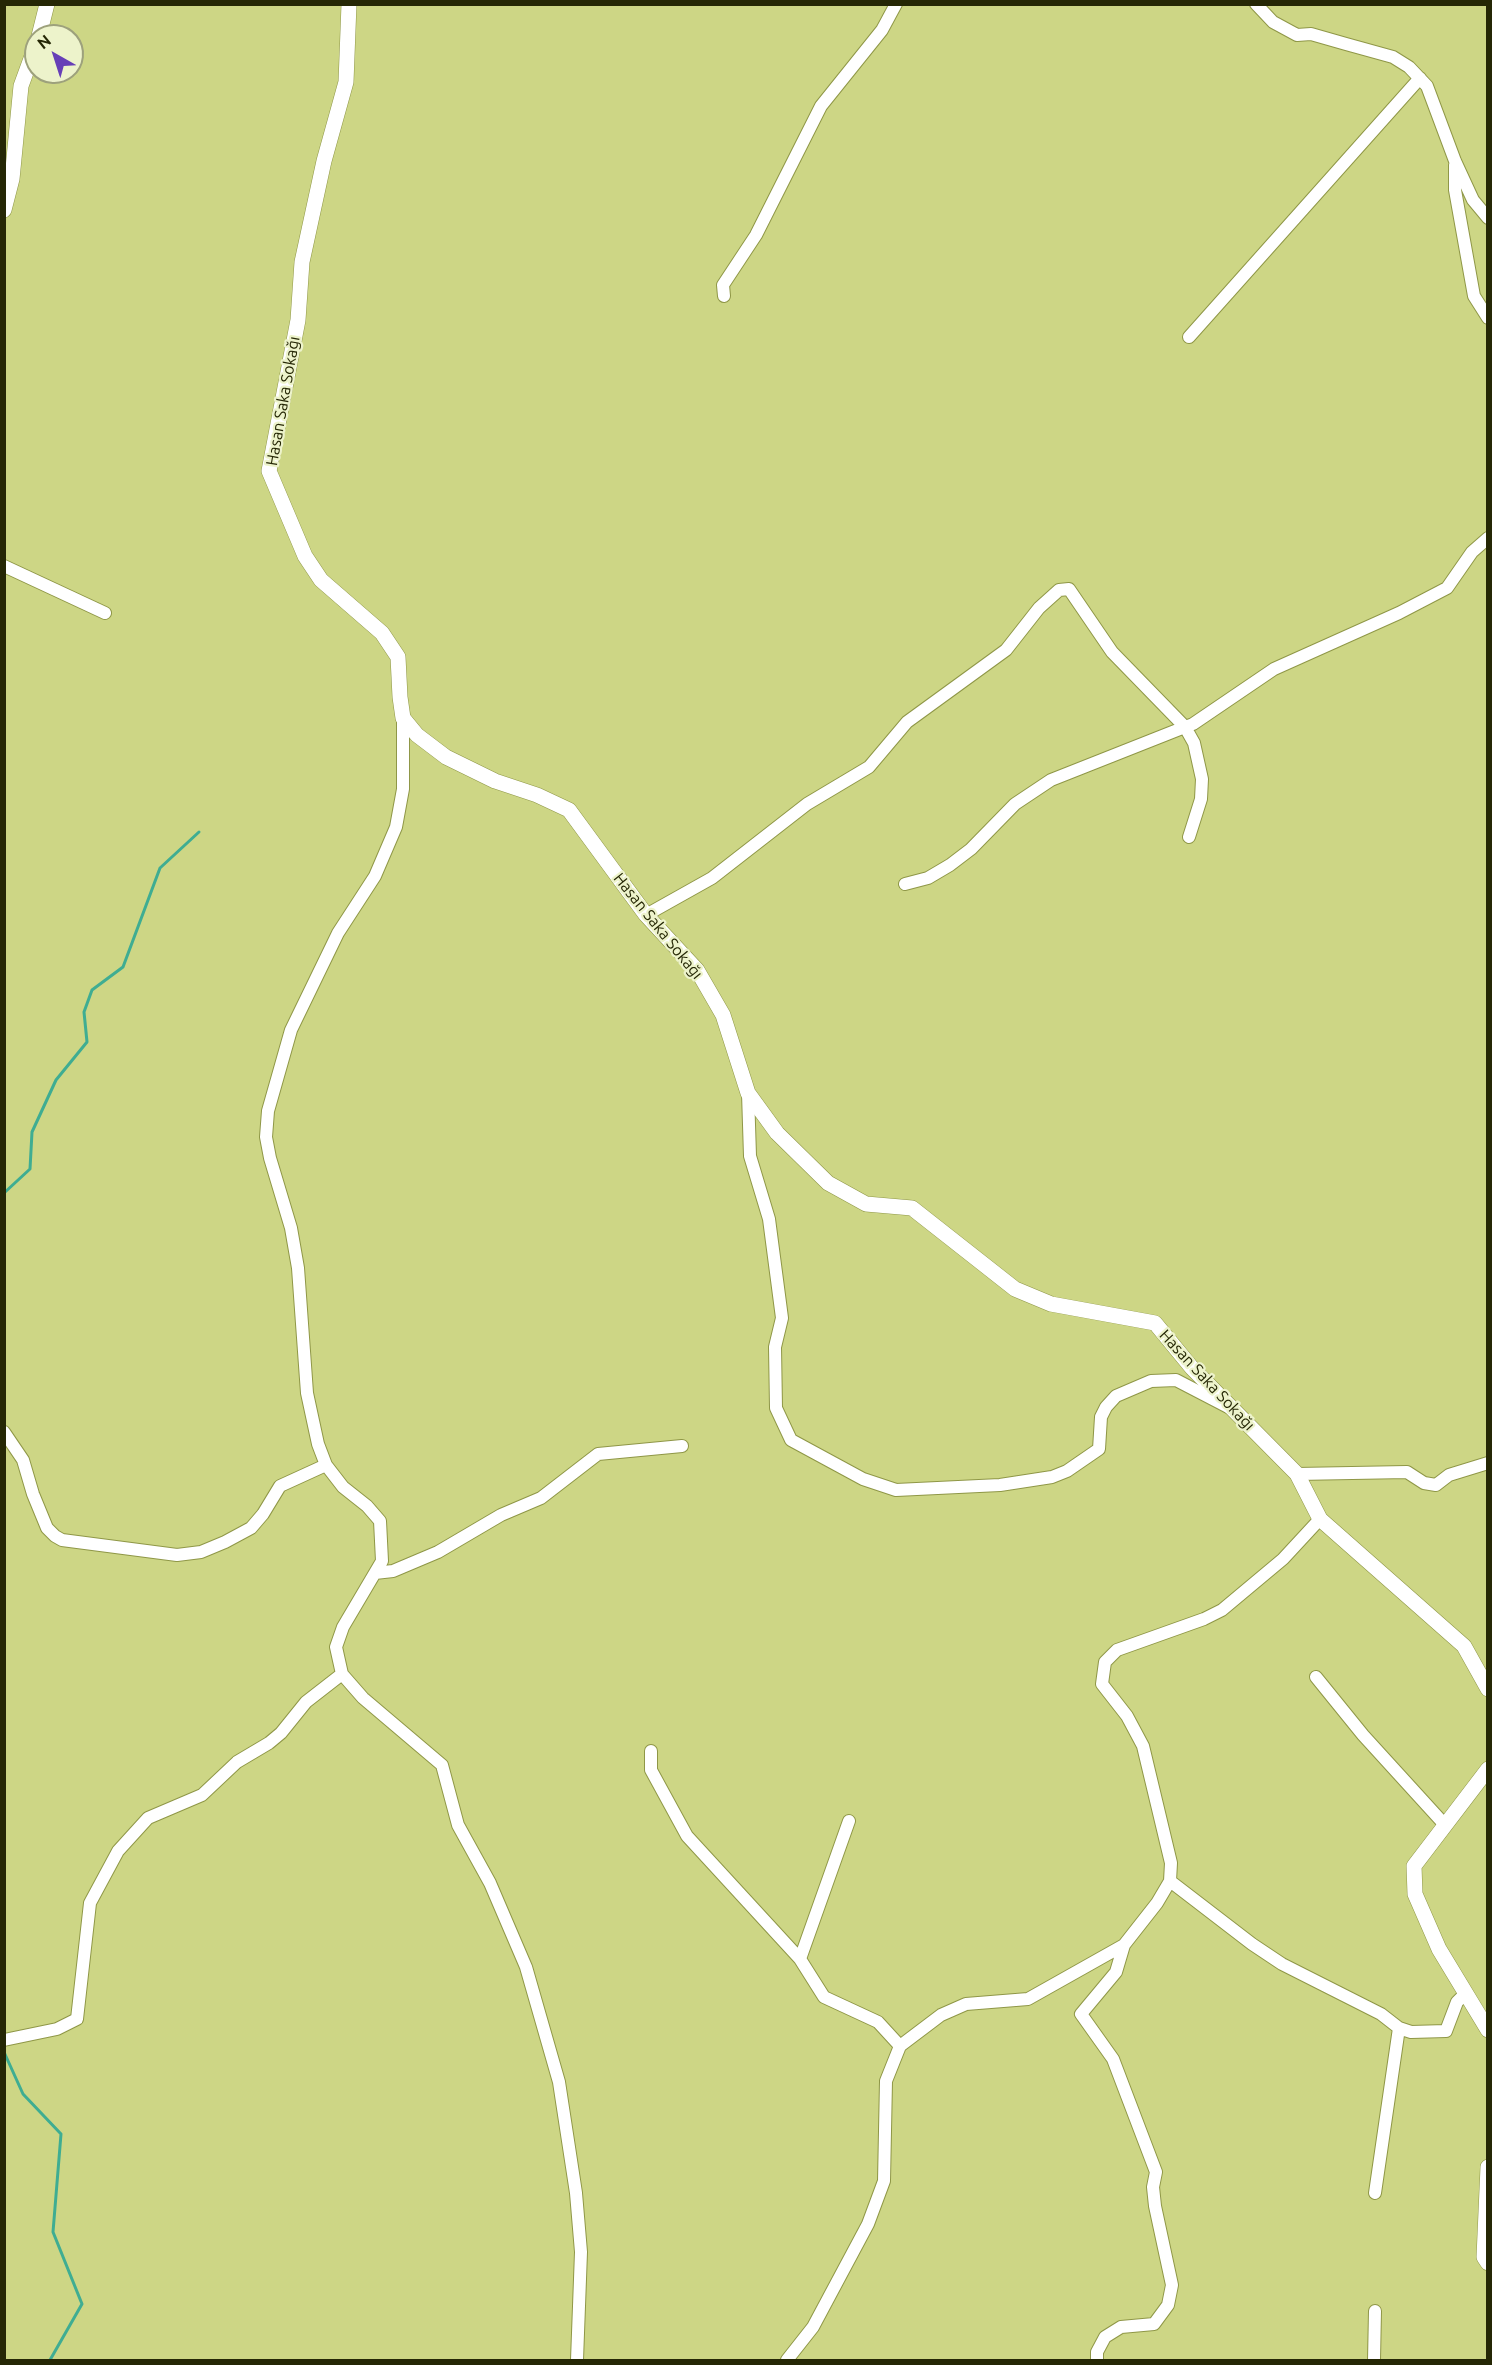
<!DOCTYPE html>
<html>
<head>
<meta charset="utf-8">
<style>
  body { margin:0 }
  #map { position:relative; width:1492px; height:2365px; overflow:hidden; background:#cdd685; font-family:Ubuntu,sans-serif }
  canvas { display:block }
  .frame { position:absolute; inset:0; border:6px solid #252705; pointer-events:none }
  .north { position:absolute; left:24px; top:24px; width:60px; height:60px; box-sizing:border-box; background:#edf3cb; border:2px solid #9da17c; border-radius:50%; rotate:321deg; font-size:16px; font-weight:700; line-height:24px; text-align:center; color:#252705 }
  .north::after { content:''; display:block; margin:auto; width:21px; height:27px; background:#673fb7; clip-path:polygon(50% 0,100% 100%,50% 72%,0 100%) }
</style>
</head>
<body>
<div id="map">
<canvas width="1492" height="2365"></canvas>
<div class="frame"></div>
<div class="north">N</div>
</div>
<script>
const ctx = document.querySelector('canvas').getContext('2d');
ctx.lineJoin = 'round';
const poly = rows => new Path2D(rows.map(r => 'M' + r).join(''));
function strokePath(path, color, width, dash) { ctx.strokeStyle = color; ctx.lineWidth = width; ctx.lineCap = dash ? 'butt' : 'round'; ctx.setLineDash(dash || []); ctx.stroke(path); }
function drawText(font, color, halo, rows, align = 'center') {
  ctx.font = font + ' Ubuntu,sans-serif'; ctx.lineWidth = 4.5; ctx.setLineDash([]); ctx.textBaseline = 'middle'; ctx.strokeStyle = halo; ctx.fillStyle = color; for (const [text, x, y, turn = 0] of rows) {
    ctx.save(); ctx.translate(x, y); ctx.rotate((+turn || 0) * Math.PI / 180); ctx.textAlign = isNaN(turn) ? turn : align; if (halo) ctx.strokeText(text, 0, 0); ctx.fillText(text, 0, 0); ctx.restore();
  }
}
strokePath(poly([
  [4,1193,30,1169,32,1132,56,1080,87,1042,84,1012,92,990,123,967,160,868,199,832],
  [4,2052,23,2094,61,2134,53,2232,82,2304,50,2360]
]), '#3fad92', 3);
const minor = poly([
  [1256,4,1273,22,1297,35,1311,34,1346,44,1393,57,1409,67,1427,86,1455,161,1473,200,1488,218],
  [1455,165,1455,190,1474,296,1488,318],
  [724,296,723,285,756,235,821,106,882,30,896,4],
  [1189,337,1420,78],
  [4,566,105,613],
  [403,718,403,789,396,827,375,876,338,933,291,1030,268,1111,266,1137,270,1158,291,1228,298,1268,307,1393,318,1444,326,1465,343,1487,367,1506,380,1521,382,1561,343,1627,336,1647,342,1674,363,1698,442,1765,458,1825,490,1883,526,1967,559,2082,576,2193,581,2252,577,2360],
  [905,884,928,878,950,865,971,849,1015,804,1051,780,1185,727,1194,743,1202,779,1201,799,1189,837],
  [646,915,712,878,807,804,869,767,907,722,1006,650,1039,608,1059,590,1069,589,1112,652,1185,727,1193,724,1274,669,1399,613,1447,588,1472,552,1488,538],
  [748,1093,750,1156,769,1219,782,1318,775,1347,776,1408,791,1440,863,1479,896,1490,1000,1485,1052,1477,1067,1471,1099,1449,1101,1417,1106,1407,1116,1396,1151,1381,1176,1380,1228,1407],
  [4,1432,23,1460,33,1494,47,1528,55,1536,62,1540,177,1555,201,1552,225,1542,251,1528,263,1514,280,1486,326,1465],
  [1297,1474,1407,1472,1424,1483,1436,1485,1449,1475,1488,1463],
  [375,1573,393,1571,438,1552,501,1515,541,1498,598,1454,682,1446],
  [1316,1677,1363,1735,1445,1825],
  [651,1751,651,1770,687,1836,800,1959,824,1997,878,2022,900,2046],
  [1170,1881,1252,1944,1282,1964,1381,2014,1399,2028,1411,2032,1446,2031,1457,2002,1466,1993],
  [1124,1945,1157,1903,1170,1881,1171,1863,1143,1746,1127,1716,1102,1684,1105,1662,1117,1650,1204,1619,1222,1610,1283,1559,1320,1519],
  [800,1959,849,1821],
  [4,2040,57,2029,77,2019,90,1903,118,1851,148,1818,202,1795,237,1762,269,1743,281,1733,306,1702,342,1674],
  [1375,2193,1399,2028],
  [787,2360,813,2327,868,2224,884,2181,886,2081,900,2046,941,2015,966,2004,1028,1999,1124,1945,1116,1972,1081,2014,1113,2059,1156,2172,1153,2187,1155,2206,1172,2285,1168,2305,1154,2324,1121,2327,1105,2337,1097,2352,1097,2360],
  [1374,2360,1375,2311]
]);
const tertiary = poly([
  [349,4,346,82,324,161,302,262,298,320,269,471,305,556,321,580,382,633,398,657,400,697,403,718,417,735,446,757,495,781,537,795,569,810,646,915,697,970,723,1015,748,1093,777,1133,828,1183,866,1204,912,1208,1015,1289,1051,1304,1155,1323,1192,1368,1297,1474,1320,1519,1464,1646,1488,1689],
  [39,36,47,4],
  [4,210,12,179,21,86,36,45],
  [1488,1769,1414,1866,1415,1894,1439,1949,1488,2030],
  [1488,2167,1484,2257,1488,2263]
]);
strokePath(minor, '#8f9747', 14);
strokePath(tertiary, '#8f9747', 16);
strokePath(minor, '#fff', 12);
strokePath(tertiary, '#fff', 15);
drawText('16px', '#252705', '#edf3cb', [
  ["Hasan Saka Sokağı",283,401,-80],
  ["Hasan Saka Sokağı",658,926,51],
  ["Hasan Saka Sokağı",1207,1380,47]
]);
</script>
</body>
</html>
